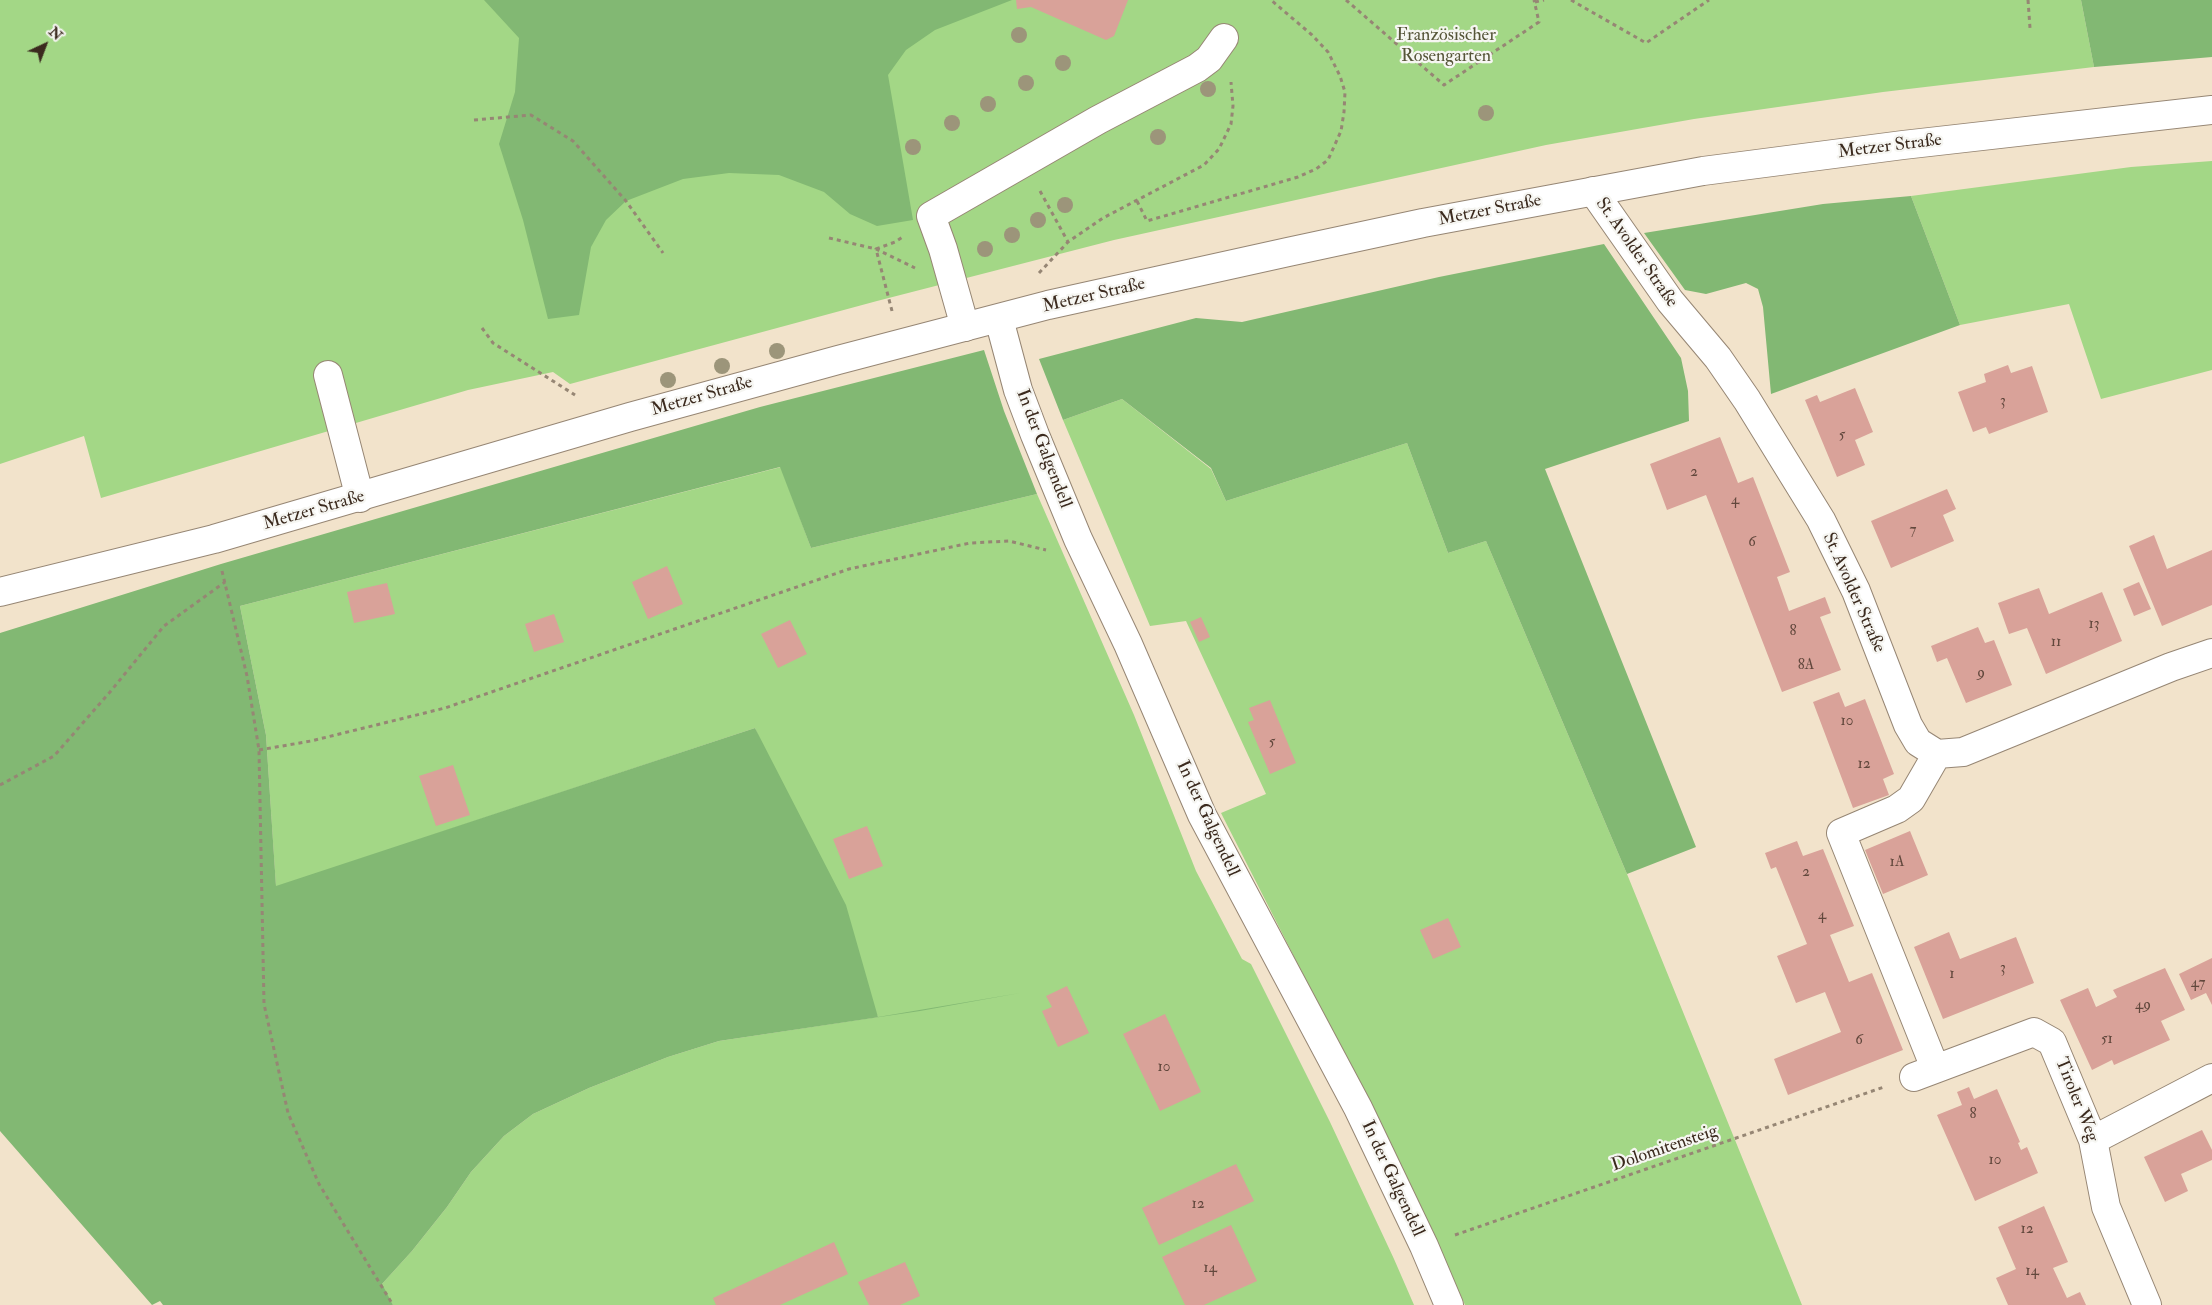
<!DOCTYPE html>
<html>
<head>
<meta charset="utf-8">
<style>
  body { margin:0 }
  #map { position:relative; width:2212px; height:1305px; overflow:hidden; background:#f2e3cb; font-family:"IM FELL Double Pica",serif }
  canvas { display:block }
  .north { position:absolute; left:20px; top:20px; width:50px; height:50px; -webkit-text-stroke:4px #f6f6f2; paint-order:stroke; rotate:43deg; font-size:14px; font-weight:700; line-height:20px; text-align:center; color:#3b2a1e }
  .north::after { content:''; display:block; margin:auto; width:18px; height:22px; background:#3b2a1e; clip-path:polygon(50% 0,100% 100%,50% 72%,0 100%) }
</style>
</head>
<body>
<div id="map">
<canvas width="2212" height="1305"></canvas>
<div class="north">N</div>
</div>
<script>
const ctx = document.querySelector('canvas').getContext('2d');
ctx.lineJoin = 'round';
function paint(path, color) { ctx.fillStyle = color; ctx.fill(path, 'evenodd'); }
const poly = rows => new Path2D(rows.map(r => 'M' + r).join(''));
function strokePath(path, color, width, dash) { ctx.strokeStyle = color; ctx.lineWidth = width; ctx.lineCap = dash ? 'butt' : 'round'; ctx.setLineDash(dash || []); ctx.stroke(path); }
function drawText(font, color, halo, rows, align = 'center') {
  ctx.font = font + ' "IM FELL Double Pica",serif'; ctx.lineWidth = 4.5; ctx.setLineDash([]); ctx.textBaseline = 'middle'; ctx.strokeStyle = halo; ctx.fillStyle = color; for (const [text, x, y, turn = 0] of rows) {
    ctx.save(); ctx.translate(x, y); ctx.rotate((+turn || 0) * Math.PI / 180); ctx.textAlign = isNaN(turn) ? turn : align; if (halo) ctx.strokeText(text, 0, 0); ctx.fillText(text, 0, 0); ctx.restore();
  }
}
paint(poly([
  [0,0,2081,0,2094,67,1883,92,1694,119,1546,145,1114,240,877,301,570,384,553,372,468,390,101,498,84,436,0,464],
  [2212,161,2212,370,2101,399,2069,304,1960,325,1911,196,2131,167],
  [1122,399,1211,469,1226,501,1407,443,1448,553,1486,541,1627,874,1802,1305,1465,1305,1436,1241,1368,1102,1221,813,1266,794,1186,621,1150,626,1063,420],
  [781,467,811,548,1037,494,1134,715,1196,871,1242,959,1251,964,1330,1122,1394,1259,1414,1305,393,1305,381,1285,412,1251,447,1207,471,1172,504,1136,533,1114,589,1088,668,1057,719,1041,878,1017,755,728,276,887,266,735,240,606]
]), '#a3d786');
paint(poly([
  [484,0,1012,0,935,30,906,50,888,75,913,220,877,226,850,214,824,192,779,175,729,173,683,179,626,201,606,220,591,247,579,315,548,319,523,220,499,144,515,92,519,38],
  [2081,0,2212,0,2212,57,2094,67],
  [1911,196,1960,325,1771,394,1763,307,1758,289,1746,283,1706,294,1685,290,1644,233,1823,204],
  [1604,244,1681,358,1688,391,1689,421,1545,469,1696,847,1627,874,1486,541,1448,553,1407,443,1226,501,1211,468,1122,399,1063,420,1039,359,1196,318,1242,322,1439,277],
  [984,350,1004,411,1037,494,811,548,780,467,240,606,266,735,276,886,755,728,846,905,878,1017,1020,993,920,1011,719,1041,668,1057,589,1088,533,1114,504,1136,471,1172,447,1207,412,1251,382,1284,393,1305,163,1305,160,1301,152,1305,0,1131,0,633,221,564,760,407]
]), '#82b873');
paint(poly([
  [1016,0,1128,0,1114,36,1106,40,1031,7,1017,9],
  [2008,365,2011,373,2032,366,2048,412,1989,434,1986,427,1973,432,1958,392,1986,382,1984,374],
  [1855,388,1873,432,1855,440,1865,465,1837,477,1805,400,1817,395,1820,402],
  [1720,437,1738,483,1753,477,1790,572,1777,577,1789,611,1825,597,1831,613,1820,617,1841,670,1782,692,1706,495,1667,510,1650,464],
  [1947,489,1956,509,1943,515,1954,541,1891,568,1871,521],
  [2154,535,2167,569,2212,550,2212,605,2162,626,2129,546],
  [667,566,683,604,648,619,632,582],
  [2139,582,2151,609,2134,616,2123,589],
  [387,583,395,614,354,623,347,592],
  [2039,588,2049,614,2102,592,2122,641,2046,674,2027,628,2009,634,1998,603],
  [554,614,564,642,534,652,525,624],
  [1201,617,1210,637,1199,642,1190,622],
  [790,620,807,654,778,668,761,634],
  [1978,627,1985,643,1994,640,2012,685,1966,703,1947,658,1937,662,1931,646],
  [1839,692,1845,707,1865,699,1894,774,1883,779,1889,795,1853,808,1813,702],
  [1270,700,1296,763,1270,774,1248,722,1254,720,1249,708],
  [453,765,470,815,436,826,419,776],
  [867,826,883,866,849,879,833,839],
  [1910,831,1928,875,1883,894,1865,850],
  [1797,841,1803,856,1823,849,1854,926,1830,935,1849,982,1872,973,1903,1050,1788,1095,1774,1059,1841,1032,1825,992,1796,1003,1777,956,1807,944,1776,867,1771,869,1765,853],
  [1448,918,1461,947,1433,959,1420,930],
  [1949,932,1960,959,2016,937,2034,983,1943,1019,1914,947],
  [2212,958,2212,1005,2206,993,2191,1000,2179,974],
  [2165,968,2185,1010,2161,1021,2170,1040,2114,1065,2112,1060,2092,1070,2060,1000,2088,988,2096,1007,2117,997,2113,990],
  [1067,986,1089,1033,1058,1047,1042,1011,1052,1007,1046,996],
  [1165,1014,1201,1092,1160,1111,1123,1034],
  [1969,1087,1974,1099,1997,1089,2020,1142,2018,1143,2021,1150,2027,1147,2038,1173,1975,1201,1937,1115,1962,1105,1957,1092],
  [2202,1130,2212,1150,2212,1160,2181,1174,2188,1191,2165,1202,2144,1157],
  [1236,1164,1254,1201,1159,1245,1142,1208],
  [2044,1206,2068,1262,2053,1268,2067,1298,2080,1292,2086,1305,2008,1305,1996,1278,2016,1269,1998,1227],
  [1231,1225,1257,1281,1204,1305,1185,1305,1162,1257],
  [834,1242,848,1274,780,1305,716,1305,713,1298],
  [905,1262,920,1296,900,1305,869,1305,858,1282]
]), '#d9a299');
const minor = poly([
  [1593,191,1670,301,1718,358,1747,400,1821,520,1856,591,1908,725,1918,742,1937,754,1963,752,2171,667,2212,653],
  [999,319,1018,390,1035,435,1078,539,1128,644,1202,815,1358,1108,1424,1246,1449,1305],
  [965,327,943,249,931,216,1098,120,1197,68,1209,59,1224,38],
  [328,375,360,498],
  [1935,1068,1841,833,1897,809,1911,799,1937,754],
  [1914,1077,2034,1032,2052,1042,2093,1140,2106,1207,2147,1305],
  [2093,1140,2212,1078]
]);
const major = poly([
  [0,592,214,539,630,417,838,360,1048,305,1288,252,1423,223,1703,171,1903,145,2212,110]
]);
strokePath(minor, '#968674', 30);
strokePath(major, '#968674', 30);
strokePath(poly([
  [1346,0,1444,85,1539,22,1534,0],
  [1571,0,1646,43,1709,0],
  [2028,0,2030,28],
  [1535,2,1544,0],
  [474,120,531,115,573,141,626,201,663,253],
  [1040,191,1068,242],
  [1137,201,1147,221,1298,177,1316,169,1328,160,1341,131,1344,112,1345,92,1340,76,1328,52,1312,35,1271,0],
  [829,238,876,249,915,268],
  [1039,273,1068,242,1103,218,1204,165,1219,149,1231,124,1233,106,1231,82],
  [892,311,876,249,895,242,904,236],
  [482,328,493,343,575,395],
  [222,571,247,676,259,750,264,1004,288,1113,319,1184,393,1305],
  [259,750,311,741,445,708,849,569,970,543,1009,541,1046,550],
  [0,785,54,756,110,692,164,626,225,582],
  [1455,1235,1884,1087]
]), '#968674', 3, [4, 4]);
strokePath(minor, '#fff', 28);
strokePath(major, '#fff', 28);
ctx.fillStyle = '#9c957a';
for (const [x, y] of [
  [1019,35],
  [1063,63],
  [1026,83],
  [1208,89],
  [988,104],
  [1486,113],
  [952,123],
  [1158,137],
  [913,147],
  [1065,205],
  [1038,220],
  [1012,235],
  [985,249],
  [777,351],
  [722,366],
  [668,380]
]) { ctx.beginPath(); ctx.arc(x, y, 8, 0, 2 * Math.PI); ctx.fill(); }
drawText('15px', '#62483d', null, [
  ["3",2003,402],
  ["5",1842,436],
  ["2",1694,473],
  ["4",1735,501],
  ["7",1913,531],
  ["6",1752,543],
  ["13",2094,625],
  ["8",1793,632],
  ["11",2056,643],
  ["8A",1806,666],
  ["9",1981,674],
  ["10",1847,722],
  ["5",1272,743],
  ["12",1864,765],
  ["1A",1897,863],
  ["2",1806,873],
  ["4",1822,916],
  ["3",2003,969],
  ["1",1952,975],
  ["47",2198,984],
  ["49",2143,1006],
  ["51",2107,1040],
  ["6",1859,1041],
  ["10",1164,1068],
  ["8",1973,1115],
  ["10",1995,1161],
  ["12",1198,1205],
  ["12",2027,1230],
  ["14",1210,1269],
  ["14",2032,1272]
]);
drawText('18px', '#555538', '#f6f6f2', [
  ["Französischer",1446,36],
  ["Rosengarten",1446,57]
]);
drawText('18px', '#3b2a1e', '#f6f6f2', [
  ["Metzer Straße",1890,147,-7],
  ["Metzer Straße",1490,211,-11],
  ["St. Avolder Straße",1636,253,55],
  ["Metzer Straße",1094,296,-13],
  ["Metzer Straße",702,397,-16],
  ["In der Galgendell",1043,449,69],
  ["Metzer Straße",314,511,-16],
  ["St. Avolder Straße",1853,593,66],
  ["In der Galgendell",1207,819,65],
  ["Tiroler Weg",2076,1100,68],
  ["Dolomitensteig",1665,1149,-19],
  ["In der Galgendell",1392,1179,65]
]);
</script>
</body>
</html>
